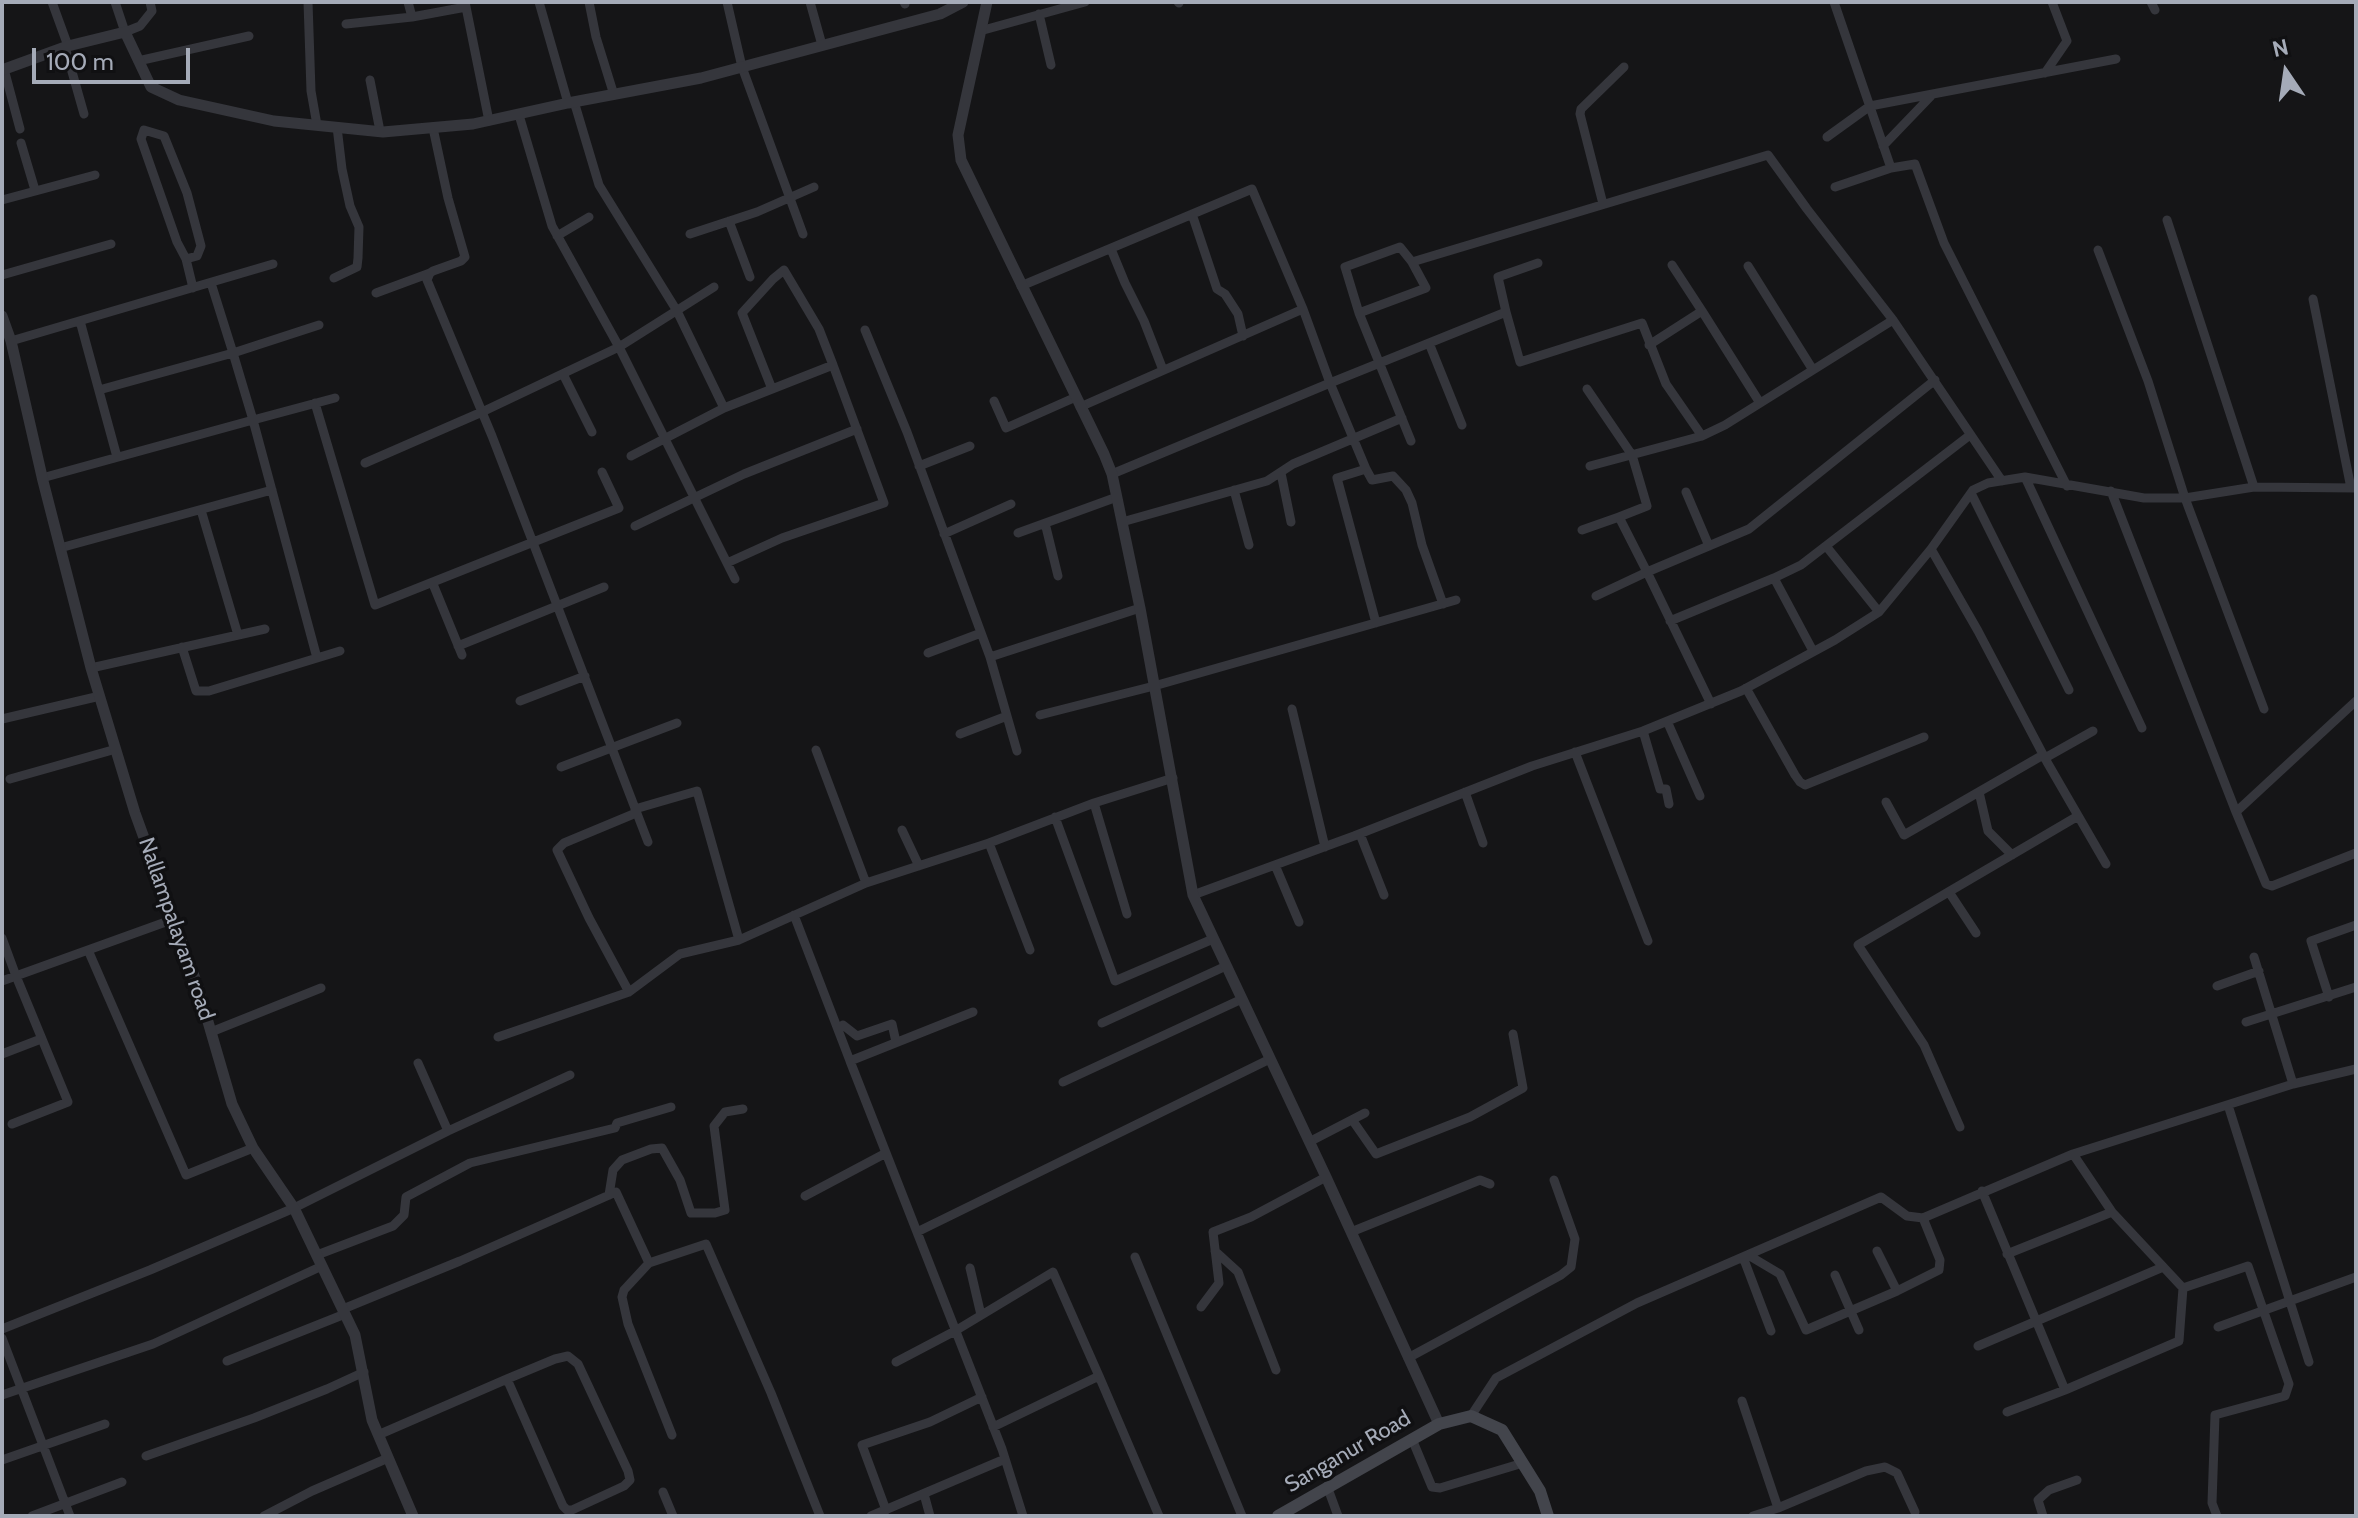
<!DOCTYPE html>
<html>
<head>
<meta charset="utf-8">
<style>
  body { margin:0 }
  #map { position:relative; width:2358px; height:1518px; overflow:hidden; background:#151517; font-family:Cabin,sans-serif }
  canvas { display:block }
  .frame { position:absolute; inset:0; border:4px solid #a5abb8; pointer-events:none }
  .north { position:absolute; left:2246px; top:32px; width:80px; height:80px; -webkit-text-stroke:6px #101012; paint-order:stroke; rotate:347deg; font-size:22px; font-weight:700; line-height:32px; text-align:center; color:#a5abb8 }
  .north::after { content:''; display:block; margin:auto; width:28px; height:36px; background:#a5abb8; clip-path:polygon(50% 0,100% 100%,50% 72%,0 100%) }
  .scale { position:absolute; left:32px; top:48px; width:158px; height:36px; box-sizing:border-box; border:4px solid #a5abb8; border-top:0; padding-left:10px; font-size:24px; line-height:28px; white-space:nowrap; color:#a5abb8; -webkit-text-stroke:6px #101012; paint-order:stroke }
</style>
</head>
<body>
<div id="map">
<canvas width="2358" height="1518"></canvas>
<div class="frame"></div>
<div class="north">N</div>
<div class="scale">100 m</div>
</div>
<script>
const ctx = document.querySelector('canvas').getContext('2d');
ctx.lineJoin = 'round';
const poly = rows => new Path2D(rows.map(r => 'M' + r).join(''));
function strokePath(path, color, width, dash) { ctx.strokeStyle = color; ctx.lineWidth = width; ctx.lineCap = dash ? 'butt' : 'round'; ctx.setLineDash(dash || []); ctx.stroke(path); }
function drawText(font, color, halo, rows, align = 'center') {
  ctx.font = font + ' Cabin,sans-serif'; ctx.lineWidth = 7; ctx.setLineDash([]); ctx.textBaseline = 'middle'; ctx.strokeStyle = halo; ctx.fillStyle = color; for (const [text, x, y, turn = 0] of rows) {
    ctx.save(); ctx.translate(x, y); ctx.rotate((+turn || 0) * Math.PI / 180); ctx.textAlign = isNaN(turn) ? turn : align; if (halo) ctx.strokeText(text, 0, 0); ctx.fillText(text, 0, 0); ctx.restore();
  }
}
strokePath(poly([
  [52,2,68,46],
  [115,2,125,32,140,26,152,11,150,2],
  [308,2,311,91,317,125],
  [465,2,489,121],
  [539,2,568,103,574,103,576,108,599,185,677,311,724,408],
  [589,2,596,37,614,95],
  [727,2,742,67,803,234],
  [810,2,822,45],
  [904,2,905,4],
  [1178,2,1179,3],
  [1834,2,1891,168,1915,164,1944,243,2067,486],
  [2151,2,2155,10],
  [1039,14,1051,65],
  [412,17,466,7],
  [346,24,412,17,408,2],
  [980,31,1085,2],
  [65,47,84,114],
  [138,61,249,36],
  [4,69,20,129],
  [2045,73,2067,41,2052,2],
  [370,80,380,131],
  [519,115,552,226,619,347,714,287],
  [433,128,448,198,465,257,461,261,433,271,430,273,427,280,492,436,648,842],
  [1827,137,1870,106,2116,59],
  [21,143,35,190],
  [1883,146,1931,96],
  [1835,187,1891,168],
  [2,200,95,175],
  [1603,204,1580,114,1581,109,1624,67],
  [1192,214,1217,289,1225,294,1238,314,1243,336],
  [2167,220,2254,487],
  [729,221,750,277],
  [690,234,757,212,814,187],
  [557,236,589,217],
  [1111,249,1125,283,1144,321,1163,370],
  [2098,250,2148,381,2185,498,2264,709],
  [186,259,197,256,201,246,187,193,164,136,144,130,141,139,177,242,186,259,193,288],
  [1412,262,1768,155,1807,209,1893,320,2002,481],
  [1672,265,1702,311],
  [1748,266,1813,370],
  [2,275,111,244],
  [334,278,357,267,358,258,359,227,350,206,342,169,337,127],
  [211,283,233,353,319,325],
  [1021,286,1252,189,1303,309,1330,383,1112,474],
  [376,293,430,273],
  [2313,299,2351,488],
  [1506,312,1498,277,1538,263],
  [1359,313,1426,288,1412,262,1400,247,1345,267,1359,313,1411,441],
  [80,321,117,457],
  [865,330,907,432,990,657],
  [11,341,273,264],
  [1429,343,1462,425],
  [1649,345,1702,311,1760,403],
  [563,374,592,432],
  [772,389,742,313,773,279,784,270,819,329,833,365],
  [1587,389,1632,455,1647,506,1619,517,1647,572,1749,529,1935,380],
  [99,390,233,353,253,420,335,398],
  [994,401,1006,428,1076,397],
  [315,403,375,605,619,508,602,472],
  [1080,407,1303,309],
  [631,456,724,408,833,365,884,503,782,538,727,563],
  [365,463,482,412,619,347,735,579],
  [919,466,970,446],
  [1590,466,1702,436],
  [1366,469,1372,480,1393,476,1406,490,1412,503,1422,545,1443,604],
  [1281,473,1291,522],
  [2025,477,2142,728],
  [42,478,253,420,317,658],
  [1234,490,1249,545],
  [2111,491,2236,812],
  [1686,492,1709,546],
  [1971,493,2069,690],
  [201,510,238,635],
  [1122,522,1267,481,1293,464,1402,418],
  [1045,523,1058,576],
  [635,526,744,474,857,429],
  [1582,530,1619,517],
  [1018,533,1117,497],
  [944,534,1011,504],
  [1826,546,1879,612],
  [60,548,272,490],
  [1931,549,1978,631,2047,762,2106,864],
  [433,584,462,655],
  [1596,596,1647,572,1711,704],
  [1670,621,1774,578],
  [1376,623,1337,478,1366,469,1330,383,1506,312,1520,362,1642,323,1666,384,1702,436,1725,425,1893,320],
  [458,646,604,587],
  [182,647,196,691,209,691,340,651],
  [1813,651,1774,578,1801,565,1970,435],
  [928,653,981,633],
  [91,668,265,629],
  [1746,688,1795,775,1800,782,1805,785,1924,737],
  [520,701,585,676],
  [2356,701,2236,812,2266,884,2272,886,2356,853],
  [1292,709,1325,847],
  [1040,715,1154,686,1456,600],
  [2,719,100,696],
  [1667,721,1700,796],
  [1643,731,1660,789,1666,789,1669,804],
  [960,734,1007,716],
  [816,750,866,883],
  [1017,751,990,657,1140,608],
  [1575,752,1648,941],
  [2045,758,2093,731],
  [561,767,677,723],
  [10,779,116,749],
  [1465,792,1483,843],
  [1979,792,1988,831,2012,855],
  [1886,802,1904,835,2043,755],
  [1094,803,1127,914],
  [635,809,697,791,739,940,866,883,989,843,1094,803,1173,778],
  [1055,817,1115,981,1213,939],
  [902,830,919,866],
  [1360,834,1384,895],
  [989,843,1030,950],
  [1275,865,1299,922],
  [1949,892,1976,933],
  [1193,895,1354,836,1532,766,1643,731,1741,691,1835,640,1879,612,1931,549,1973,490,1988,483,2025,477,2144,498,2185,498,2254,487,2356,488],
  [794,915,850,1061],
  [2,938,16,976,68,1102,12,1124],
  [88,950,174,919],
  [2254,957,2293,1084],
  [2,981,88,950,186,1175,253,1148],
  [2217,986,2259,971],
  [629,992,589,918,557,850,564,843,636,813],
  [2329,997,2311,941,2356,925],
  [973,1012,850,1061,1002,1449,1023,1516],
  [2246,1022,2356,987],
  [1102,1023,1226,966],
  [843,1025,857,1036,892,1024,896,1042],
  [211,1032,321,988],
  [498,1037,629,992,680,954,739,940],
  [2,1054,41,1039],
  [1063,1082,1242,999],
  [2228,1105,2309,1362],
  [1353,1121,1376,1154,1470,1117,1523,1088,1513,1034],
  [1960,1127,1924,1045,1858,945,2078,816],
  [448,1131,570,1075],
  [1309,1142,1365,1113],
  [2073,1154,2112,1212,2183,1288,2248,1266,2289,1384,2285,1396,2215,1415,2212,1503,2217,1516],
  [1982,1191,2065,1390,2179,1341,2183,1288],
  [609,1195,613,1170,622,1160,651,1149,662,1148,680,1180,691,1213,715,1213,725,1210,714,1126,725,1112,743,1109],
  [805,1196,886,1153],
  [917,1232,1270,1059],
  [1351,1232,1480,1180,1490,1184],
  [1215,1251,1238,1272,1276,1370],
  [2007,1254,2112,1212],
  [317,1255,393,1226,404,1215,406,1197,470,1163,615,1128,617,1123,671,1107],
  [1748,1255,1780,1274,1806,1330,1897,1291,1877,1251],
  [1135,1257,1242,1516],
  [1743,1257,1771,1331],
  [649,1263,624,1290,622,1297,628,1324,672,1435],
  [970,1268,981,1315],
  [1835,1275,1859,1330],
  [1897,1291,1939,1270,1940,1260,1923,1218],
  [1201,1307,1219,1283,1213,1232,1251,1217,1326,1177],
  [343,1309,460,1261,616,1192,649,1263,706,1244,771,1393,820,1516],
  [2218,1327,2356,1277],
  [2,1329,150,1270,294,1208,448,1131,418,1063],
  [2,1338,70,1516],
  [1978,1346,2163,1267],
  [1408,1358,1561,1275,1571,1267,1575,1239,1554,1180],
  [227,1361,345,1314],
  [896,1362,955,1331,1053,1272,1099,1376],
  [2,1395,153,1344,322,1266],
  [1742,1401,1778,1508,1753,1516],
  [2007,1412,2065,1390],
  [1471,1416,1496,1378,1637,1303,1881,1197,1907,1216,1923,1218,2073,1154,2293,1084,2356,1069],
  [993,1427,1099,1376,1159,1516],
  [378,1435,507,1379,555,1359,568,1356,578,1364,628,1471,630,1480,624,1486,572,1510,567,1510,563,1506,507,1379],
  [1412,1439,1432,1487,1440,1488,1523,1463],
  [146,1456,254,1418,327,1389,364,1372],
  [2,1460,105,1424],
  [1327,1486,1338,1516],
  [663,1492,673,1516],
  [924,1494,930,1516],
  [1778,1508,1866,1471,1885,1467,1897,1473,1915,1512],
  [886,1510,862,1445,930,1422,982,1397],
  [32,1516,122,1482],
  [264,1516,312,1491,388,1458],
  [871,1516,1005,1459],
  [2043,1516,2038,1500,2049,1490,2077,1480]
]), '#35363c', 9);
strokePath(poly([
  [987,2,958,135,961,160,1104,454,1112,474,1140,608,1193,895,1326,1177,1439,1424],
  [2,70,68,46,125,32,151,87,179,100,274,121,383,132,473,124,568,103,701,78,940,14,963,2],
  [2,316,11,341,43,481,91,668,135,813,197,984,232,1104,253,1148,294,1208,355,1335,372,1420,413,1516]
]), '#35363c', 11);
strokePath(poly([
  [1278,1516,1439,1424,1471,1416,1502,1430,1540,1491,1548,1516]
]), '#43454c', 12);
drawText('22px', '#a5abb8', '#101012', [
  ["Nallampalayam road",176,929,71],
  ["Sanganur Road",1348,1452,-30]
]);
</script>
</body>
</html>
